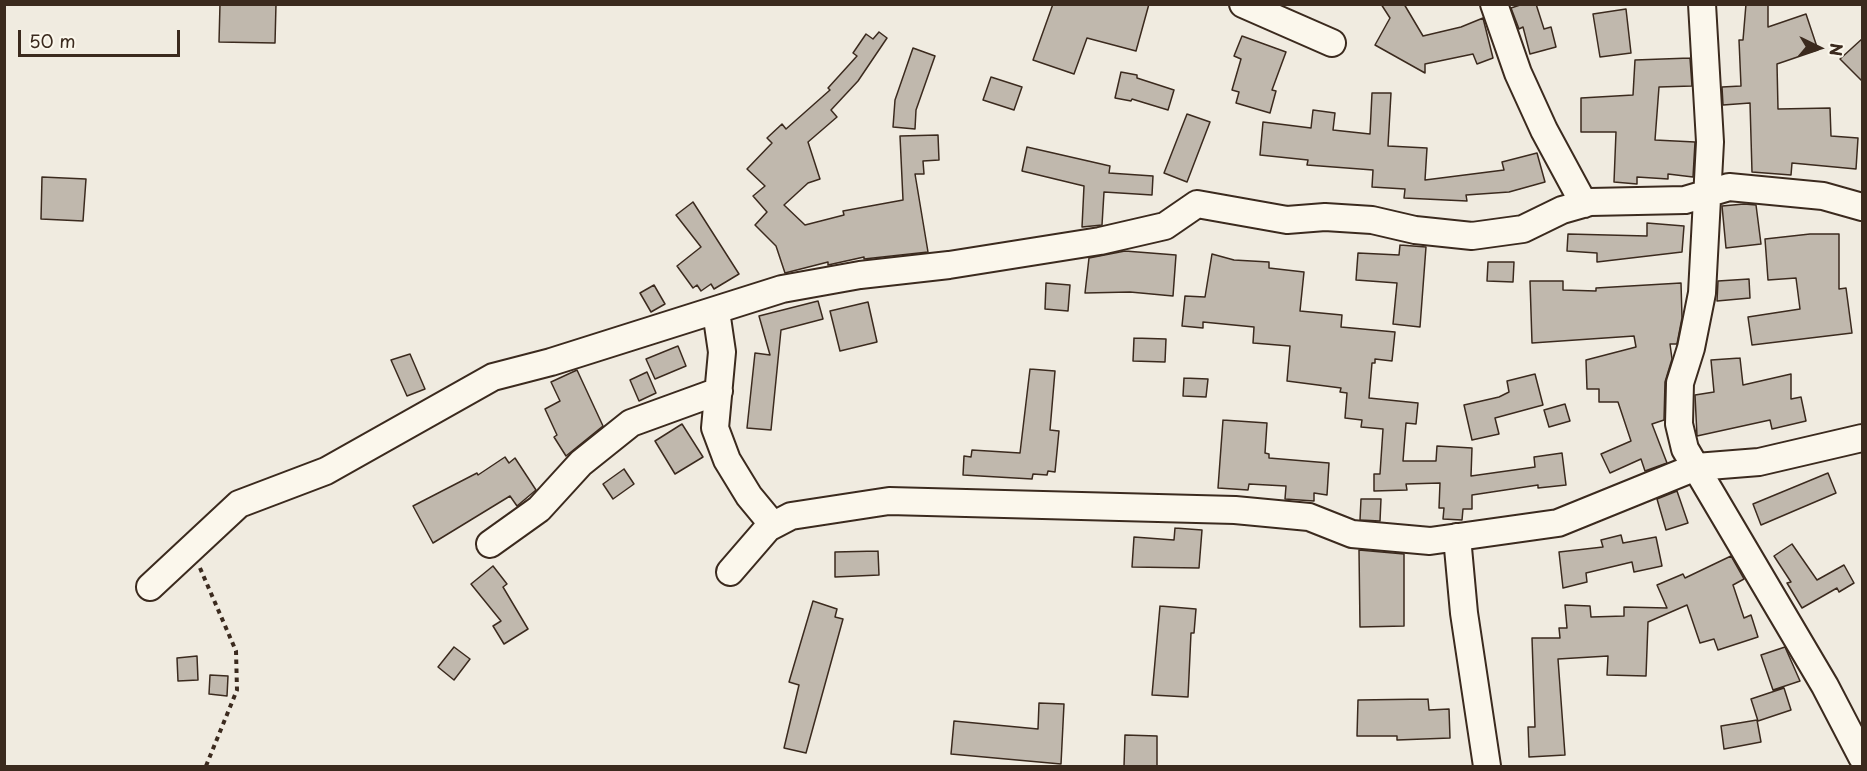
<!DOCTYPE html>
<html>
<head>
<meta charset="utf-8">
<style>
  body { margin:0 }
  #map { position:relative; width:1867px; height:771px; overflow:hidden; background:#f0ebe0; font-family:"Playpen Sans",sans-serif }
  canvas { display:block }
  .frame { position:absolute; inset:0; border:6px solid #3b2a1e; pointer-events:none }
  .north { position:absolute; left:1789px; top:18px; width:60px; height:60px; -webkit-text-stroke:4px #fbf7ec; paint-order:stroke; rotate:95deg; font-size:16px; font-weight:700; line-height:24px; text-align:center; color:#3b2a1e }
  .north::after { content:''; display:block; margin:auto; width:21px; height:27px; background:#3b2a1e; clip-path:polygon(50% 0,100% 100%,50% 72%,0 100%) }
  .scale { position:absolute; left:18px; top:30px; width:162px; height:27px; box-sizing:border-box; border:3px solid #3b2a1e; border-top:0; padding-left:8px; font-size:18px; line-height:21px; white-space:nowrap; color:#3b2a1e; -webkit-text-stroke:4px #fbf7ec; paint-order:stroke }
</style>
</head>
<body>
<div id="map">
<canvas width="1867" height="771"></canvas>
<div class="frame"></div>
<div class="north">N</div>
<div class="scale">50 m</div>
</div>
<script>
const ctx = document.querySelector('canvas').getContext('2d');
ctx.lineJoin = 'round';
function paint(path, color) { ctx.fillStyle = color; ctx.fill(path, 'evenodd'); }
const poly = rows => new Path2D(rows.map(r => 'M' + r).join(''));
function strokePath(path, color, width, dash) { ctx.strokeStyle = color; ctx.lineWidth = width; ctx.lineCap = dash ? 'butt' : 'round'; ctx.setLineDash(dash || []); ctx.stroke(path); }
const building = poly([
  [220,4,276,4,275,43,219,42,220,4],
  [1053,4,1149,4,1136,51,1087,38,1074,74,1033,60,1053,4],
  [1381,4,1404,4,1423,36,1461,27,1483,18,1493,58,1477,64,1473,54,1425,64,1425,73,1375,45,1390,18,1381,4],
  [1523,4,1536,4,1544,29,1551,27,1556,47,1530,54,1523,27,1519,29,1511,8,1523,4],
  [1746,4,1768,4,1768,27,1806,14,1818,50,1777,64,1778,109,1830,108,1831,136,1858,138,1856,169,1792,163,1791,175,1752,172,1750,103,1723,105,1722,87,1741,86,1739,40,1743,40,1746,4],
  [1626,9,1631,53,1600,57,1593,14,1626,9],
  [879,32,887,38,858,81,831,110,837,117,808,142,820,179,808,183,784,205,805,225,844,215,843,211,903,200,900,136,938,135,939,160,923,161,924,174,915,174,928,252,864,259,864,257,828,265,828,262,785,273,776,246,755,225,767,212,753,196,765,186,747,169,772,143,767,138,782,124,786,129,830,90,828,88,857,56,853,53,866,34,873,39,879,32],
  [1242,36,1286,52,1272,90,1276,91,1270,113,1236,103,1239,92,1232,90,1241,59,1234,56,1242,36],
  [1863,38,1863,82,1840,59,1863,38],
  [913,48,935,56,916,110,915,129,893,127,895,100,913,48],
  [1690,58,1692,86,1659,87,1655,140,1695,142,1693,177,1668,174,1668,179,1637,177,1637,184,1614,182,1616,132,1581,132,1581,98,1633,95,1635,60,1690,58],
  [1121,72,1137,75,1137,78,1174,90,1168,110,1132,99,1131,101,1115,98,1121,72],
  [991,77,1022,87,1014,110,983,100,991,77],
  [1372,93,1391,93,1388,146,1427,148,1425,180,1504,170,1502,162,1537,153,1545,182,1509,192,1466,195,1467,201,1404,198,1405,189,1372,187,1373,170,1307,165,1308,160,1260,155,1263,122,1311,128,1313,110,1335,113,1333,130,1370,134,1372,93],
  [1187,114,1210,122,1187,182,1164,173,1187,114],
  [1027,147,1110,166,1109,173,1153,176,1152,195,1104,192,1102,225,1082,227,1084,186,1022,171,1027,147],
  [42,177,86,179,83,221,41,219,42,177],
  [693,202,739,274,714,289,711,284,701,291,697,285,693,288,677,266,701,247,676,215,693,202],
  [1744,204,1756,205,1761,244,1726,248,1722,206,1744,204],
  [1647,223,1684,226,1682,252,1597,262,1597,253,1567,251,1568,234,1647,236,1647,223],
  [1810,234,1839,234,1839,289,1846,288,1852,333,1752,345,1748,317,1800,309,1796,278,1768,280,1765,239,1810,234],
  [1400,245,1426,247,1420,327,1393,324,1397,283,1356,280,1358,253,1399,255,1400,245],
  [1125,251,1176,255,1173,296,1130,292,1085,293,1089,258,1125,251],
  [1212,254,1234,260,1269,262,1269,268,1304,272,1300,311,1342,315,1341,327,1395,332,1392,361,1375,359,1375,363,1372,363,1369,398,1418,403,1416,424,1406,423,1403,461,1436,461,1437,446,1472,448,1471,476,1535,467,1534,457,1562,453,1566,485,1538,488,1538,485,1472,495,1472,509,1463,509,1462,520,1443,519,1444,508,1439,508,1440,483,1406,484,1407,490,1374,491,1374,474,1380,474,1383,429,1361,427,1362,420,1345,418,1347,393,1340,392,1341,388,1287,381,1290,346,1253,343,1254,327,1203,322,1203,328,1182,326,1185,296,1205,297,1212,254],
  [1488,262,1514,262,1513,282,1487,281,1488,262],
  [1749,279,1750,298,1717,301,1718,281,1749,279],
  [1530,281,1563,281,1563,290,1596,291,1596,288,1681,283,1682,318,1677,344,1670,344,1672,359,1665,382,1664,420,1652,424,1667,463,1645,471,1641,459,1610,473,1601,454,1631,441,1618,402,1599,402,1599,389,1587,389,1586,360,1636,347,1634,336,1532,343,1530,281],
  [1046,283,1070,285,1068,311,1045,309,1046,283],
  [654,285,665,304,651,312,640,293,654,285],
  [818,301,823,319,781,330,771,430,747,428,755,353,770,355,759,316,818,301],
  [868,302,877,342,840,351,830,311,868,302],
  [1134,338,1166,339,1165,362,1133,361,1134,338],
  [678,346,686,366,655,379,646,359,678,346],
  [410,354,425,389,407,396,391,360,410,354],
  [1740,358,1743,385,1791,374,1791,399,1801,397,1806,421,1772,429,1770,420,1697,436,1695,395,1714,392,1711,360,1740,358],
  [1030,369,1055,371,1050,430,1059,431,1055,472,1048,471,1047,475,1033,474,1032,479,963,475,964,456,971,457,972,450,1020,453,1030,369],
  [577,370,603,426,566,456,554,437,557,435,545,409,560,401,551,382,577,370],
  [647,372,656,393,639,401,630,380,647,372],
  [1535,374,1543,405,1495,418,1499,434,1472,440,1464,405,1499,397,1509,392,1507,381,1535,374],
  [1184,378,1208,379,1206,397,1183,396,1184,378],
  [1565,404,1570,421,1549,427,1544,410,1565,404],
  [1223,420,1267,423,1265,453,1269,454,1269,458,1329,463,1327,495,1314,493,1314,501,1285,499,1286,486,1249,484,1248,490,1218,488,1223,420],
  [682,424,703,457,675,474,655,441,682,424],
  [505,457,509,463,515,458,536,490,517,506,510,496,433,543,413,506,477,473,478,475,505,457],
  [624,469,634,484,613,499,603,484,624,469],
  [1828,473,1836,493,1761,525,1753,504,1828,473],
  [1677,491,1688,523,1666,530,1657,499,1677,491],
  [1361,499,1381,499,1380,521,1360,520,1361,499],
  [1175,528,1202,530,1199,568,1132,567,1134,537,1174,540,1175,528],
  [1621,535,1623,543,1656,537,1662,566,1634,572,1632,562,1586,573,1587,582,1563,588,1559,552,1603,547,1601,540,1621,535],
  [1792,544,1817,580,1844,565,1854,583,1839,592,1837,588,1802,608,1787,583,1791,582,1774,556,1792,544],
  [1359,550,1404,554,1404,626,1360,627,1359,550],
  [878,551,879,575,835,577,835,552,878,551],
  [1731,556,1744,579,1733,585,1744,618,1751,615,1758,637,1718,650,1714,639,1700,643,1687,605,1648,622,1646,676,1607,675,1608,656,1558,659,1565,755,1529,757,1528,727,1535,727,1532,638,1560,638,1559,628,1567,628,1565,605,1590,606,1591,617,1624,616,1624,607,1667,608,1657,585,1683,574,1685,578,1731,556],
  [493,566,507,584,503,587,528,629,504,644,493,626,501,621,471,584,493,566],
  [813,601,837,609,835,617,843,619,806,753,784,748,799,685,789,682,813,601],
  [1160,606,1196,609,1194,633,1191,633,1188,697,1152,695,1160,606],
  [454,647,470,659,454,680,438,667,454,647],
  [1785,647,1800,681,1773,690,1761,655,1785,647],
  [197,656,198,680,178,681,177,658,197,656],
  [210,675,228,676,227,696,209,694,210,675],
  [1784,688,1791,710,1758,721,1751,699,1784,688],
  [1428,699,1429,710,1449,709,1450,738,1397,740,1397,736,1357,736,1358,700,1428,699],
  [1039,703,1064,704,1061,764,951,754,954,721,1038,729,1039,703],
  [1757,720,1761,742,1724,749,1721,726,1757,720],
  [1125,735,1157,736,1157,766,1124,766,1125,735]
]);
paint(building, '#c0b8ad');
strokePath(building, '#3b2a1e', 1.5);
const street = poly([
  [1243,4,1332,43],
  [1494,4,1518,73,1544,130,1584,204],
  [1702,4,1710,142,1702,293,1691,348,1680,383,1679,424,1685,449,1825,686,1862,757],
  [716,311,722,352,715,428,727,460,749,496,773,525],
  [1457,537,1464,613,1487,766],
  [490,544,539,509,581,463,631,423,719,391],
  [730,572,768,528,791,516,889,501,1235,510,1309,517,1352,534,1430,541,1558,523,1696,467,1759,462,1862,438],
  [150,587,239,504,326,471,493,377,551,362,782,289,860,275,949,265,1100,241,1165,226,1197,204,1287,220,1325,217,1372,220,1415,230,1472,236,1523,229,1562,210,1590,202,1685,200,1729,187,1823,196,1862,207]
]);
strokePath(street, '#3b2a1e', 30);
strokePath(poly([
  [200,568,236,651,237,690,206,766]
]), '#3b2a1e', 4, [4.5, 4.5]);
strokePath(street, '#fbf7ec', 26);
</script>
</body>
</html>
